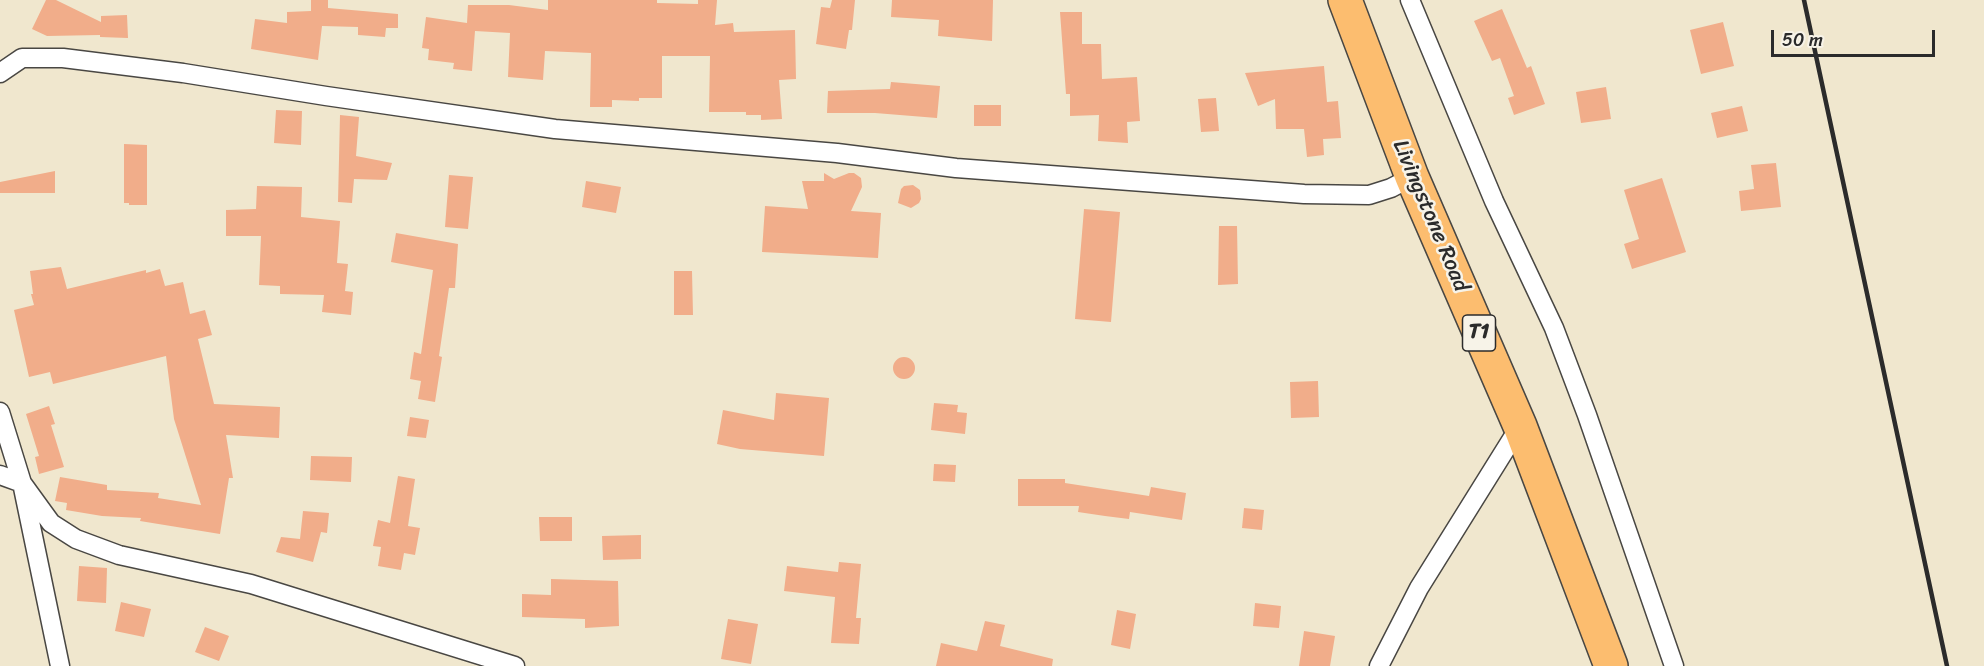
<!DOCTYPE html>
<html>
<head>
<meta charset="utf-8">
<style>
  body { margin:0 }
  #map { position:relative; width:1984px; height:666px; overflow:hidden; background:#f0e7ce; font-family:Sriracha,sans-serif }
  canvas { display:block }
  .scale { position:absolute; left:1771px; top:30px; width:164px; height:27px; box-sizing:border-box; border:3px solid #2b2b2b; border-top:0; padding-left:8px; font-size:18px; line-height:21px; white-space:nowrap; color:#2b2b2b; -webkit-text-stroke:4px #f7f3e8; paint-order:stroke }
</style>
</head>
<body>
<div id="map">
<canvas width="1984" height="666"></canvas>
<div class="scale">50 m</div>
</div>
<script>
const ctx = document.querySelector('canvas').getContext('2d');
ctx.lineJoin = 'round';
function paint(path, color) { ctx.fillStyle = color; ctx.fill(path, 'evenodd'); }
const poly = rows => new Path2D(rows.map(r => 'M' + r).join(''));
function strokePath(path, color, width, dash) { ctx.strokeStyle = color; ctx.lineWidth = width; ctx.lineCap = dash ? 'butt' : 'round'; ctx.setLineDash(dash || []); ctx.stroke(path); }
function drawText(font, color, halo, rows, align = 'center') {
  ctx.font = font + ' Sriracha,sans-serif'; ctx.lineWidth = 5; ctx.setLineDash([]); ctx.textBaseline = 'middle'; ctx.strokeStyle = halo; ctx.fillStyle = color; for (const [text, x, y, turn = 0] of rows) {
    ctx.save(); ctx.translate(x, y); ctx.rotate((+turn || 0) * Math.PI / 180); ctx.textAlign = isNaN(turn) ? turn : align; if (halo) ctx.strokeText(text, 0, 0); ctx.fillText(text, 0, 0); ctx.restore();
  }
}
paint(poly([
  [46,0,56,0,101,22,101,16,127,15,128,38,100,37,100,35,47,36,32,29],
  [311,0,328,0,328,8,398,14,398,28,386,28,385,37,358,35,358,27,322,26,318,60,251,49,255,19,287,23,287,12,311,11],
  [548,0,657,0,657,3,698,4,698,0,717,0,715,25,733,23,734,32,795,30,796,79,779,80,782,119,761,120,761,115,746,115,746,112,709,112,710,56,662,56,662,98,639,98,639,101,612,100,612,107,590,107,591,53,545,51,543,80,508,77,510,33,475,31,472,71,453,69,454,63,428,60,429,49,422,48,426,17,467,23,468,5,509,5,548,10],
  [832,0,855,0,852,30,849,30,846,49,816,44,821,7,830,8],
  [892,0,993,0,992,41,938,36,939,20,891,17],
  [1502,9,1527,68,1531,66,1545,104,1514,115,1508,98,1514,96,1500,58,1492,61,1474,21],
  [1060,12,1082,12,1082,44,1101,44,1102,79,1137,77,1140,121,1127,122,1128,143,1098,141,1099,115,1070,116,1070,94,1066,94],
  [1723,22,1734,66,1701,74,1690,30],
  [1324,66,1327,102,1338,101,1341,138,1323,139,1324,155,1307,157,1304,129,1276,129,1275,99,1258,106,1245,73],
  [891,82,940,86,937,118,875,113,827,113,828,91,890,89],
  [1606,87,1611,119,1581,123,1576,92],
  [1216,98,1219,131,1201,132,1198,99],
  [974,105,1001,105,1001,126,974,126],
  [1742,106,1748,131,1717,138,1711,113],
  [276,110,302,111,301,145,274,143],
  [340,115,359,117,356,156,392,163,387,180,354,179,352,203,338,202],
  [124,144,147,145,147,205,129,205,129,203,124,203],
  [1776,163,1781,207,1741,211,1739,191,1754,189,1751,165],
  [55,171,55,193,0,193,0,182],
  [824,173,834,179,849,173,854,173,861,178,862,187,851,211,881,213,878,258,762,252,765,206,808,209,802,181,824,181],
  [449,175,473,177,468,229,445,227],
  [1662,178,1686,252,1632,269,1624,244,1639,239,1624,190],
  [586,181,621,187,616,213,582,207],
  [913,185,920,190,921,199,919,203,911,208,898,203,901,189,904,186],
  [257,186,302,187,301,217,340,221,337,263,348,264,345,291,353,292,351,315,322,312,324,295,280,294,280,286,259,285,261,236,226,236,226,210,256,209],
  [1084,209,1120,212,1111,322,1075,319],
  [1219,226,1237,226,1238,284,1218,285],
  [396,233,458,244,455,288,449,288,439,356,442,357,435,402,418,399,421,381,410,379,414,352,421,354,433,270,391,262],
  [61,267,67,289,146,270,146,273,160,269,165,286,183,282,190,314,205,310,212,335,198,339,214,404,280,407,279,438,226,435,233,478,229,478,220,534,140,521,141,518,102,516,66,510,67,503,55,501,60,477,107,485,107,490,159,493,158,498,201,505,174,419,166,356,53,384,50,372,29,377,14,310,34,305,31,294,33,294,30,271],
  [674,271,692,271,693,315,674,315],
  '893 368a11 11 0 1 1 22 0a11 11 0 1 1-22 0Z',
  [1318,381,1319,417,1291,418,1290,382],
  [776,393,829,398,824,456,740,449,717,444,723,410,774,420],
  [934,403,958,405,957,412,967,413,965,434,931,430],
  [49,406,55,424,51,425,64,467,39,474,35,457,39,456,26,414],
  [410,417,429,420,426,438,407,436],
  [311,456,352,457,351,482,310,480],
  [934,464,956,465,955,482,933,481],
  [398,476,415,479,408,526,420,528,415,555,404,553,401,570,378,566,381,547,373,546,378,520,390,523],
  [1018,479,1065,479,1065,483,1149,496,1151,487,1186,493,1182,520,1130,512,1129,519,1105,516,1078,512,1079,506,1018,506],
  [1244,508,1264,510,1262,530,1242,528],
  [303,511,329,513,327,533,321,532,313,562,276,552,281,537,300,539],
  [539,517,572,517,572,541,540,541],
  [641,535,641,559,603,560,602,536],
  [839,562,861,564,856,618,861,618,859,644,831,643,835,597,784,591,787,566,838,572],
  [79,566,107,568,106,603,77,601],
  [551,579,618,581,619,626,585,628,585,619,522,617,522,594,551,595],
  [121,602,151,609,144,637,115,631],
  [1255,603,1281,606,1279,628,1253,626],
  [1117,610,1136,614,1130,649,1111,645],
  [728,619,758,624,751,664,721,659],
  [985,621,1005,625,1000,646,1053,659,1052,666,936,666,941,643,977,651],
  [205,627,229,636,219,661,195,652],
  [1304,631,1335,636,1330,666,1299,666]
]), '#f1ad8a');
const street = poly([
  [1410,0,1494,201,1554,328,1587,415,1674,666],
  [0,73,22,58,63,58,183,73,326,96,555,129,837,153,956,168,1304,194,1369,195,1391,188,1412,177],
  [0,412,22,483,60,666],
  [0,475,22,483,51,523,76,539,119,555,251,584,515,666],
  [1379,666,1419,588,1520,426]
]);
const highway = poly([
  [1345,0,1412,177,1520,426,1611,666]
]);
strokePath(street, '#494743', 21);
strokePath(highway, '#494743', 36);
strokePath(street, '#fff', 18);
strokePath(highway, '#fcbd6f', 33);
strokePath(poly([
  [1804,0,1947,666]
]), '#2b2b2b', 4.5);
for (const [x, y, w] of [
  [1479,333,33]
]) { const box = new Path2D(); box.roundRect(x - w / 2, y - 18, w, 36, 4.5); ctx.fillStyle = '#f7f3e8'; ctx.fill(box); strokePath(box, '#2b2b2b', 1.5); }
drawText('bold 21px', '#2b2b2b', null, [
  ["T1",1479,333]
]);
drawText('22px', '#2b2b2b', '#f7f3e8', [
  ["Livingstone Road",1430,216,67]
]);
</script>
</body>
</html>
